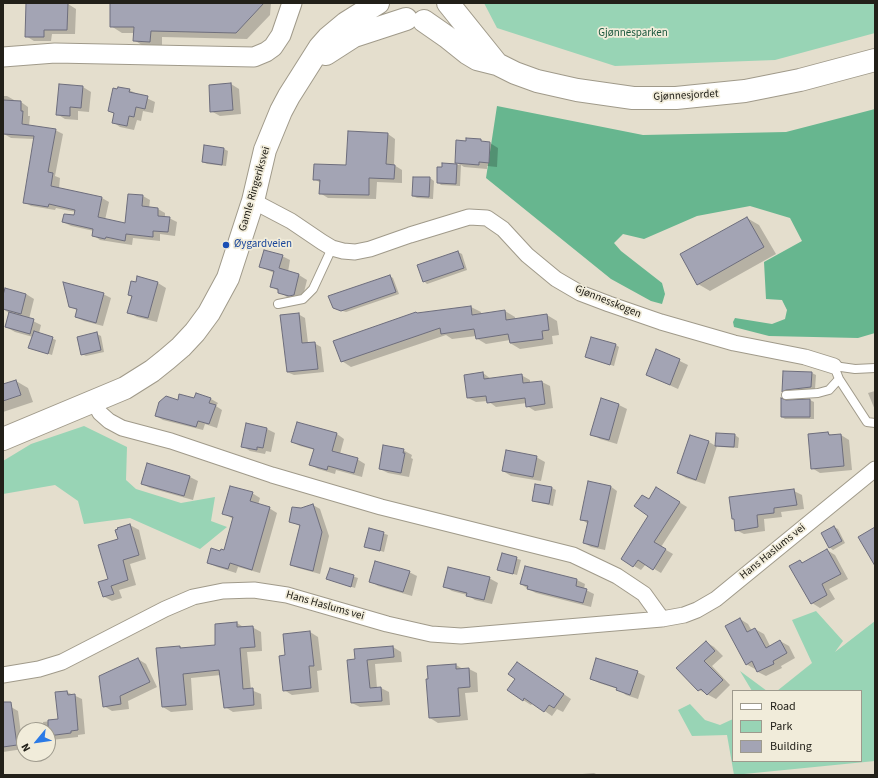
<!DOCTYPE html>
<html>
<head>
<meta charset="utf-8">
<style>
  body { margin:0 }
  #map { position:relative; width:878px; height:778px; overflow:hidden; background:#e4decd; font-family:"Source Sans 3",sans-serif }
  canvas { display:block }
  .frame { position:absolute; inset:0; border:4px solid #222019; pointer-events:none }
  .legend { position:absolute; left:732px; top:690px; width:130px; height:72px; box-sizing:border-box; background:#f1ecda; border:1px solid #9e9a8d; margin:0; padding:5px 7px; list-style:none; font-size:12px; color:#222019 }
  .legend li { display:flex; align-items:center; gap:8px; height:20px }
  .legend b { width:20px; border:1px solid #9e9a8d }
  .north { position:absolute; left:16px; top:722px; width:40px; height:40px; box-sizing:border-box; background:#f1ecda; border:1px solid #9e9a8d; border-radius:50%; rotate:241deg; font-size:11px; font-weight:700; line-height:16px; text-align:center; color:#222019 }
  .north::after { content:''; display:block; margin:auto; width:14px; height:18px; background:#2b7ae6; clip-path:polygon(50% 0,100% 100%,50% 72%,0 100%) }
</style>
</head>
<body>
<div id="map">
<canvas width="878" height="778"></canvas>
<div class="frame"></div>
<ul class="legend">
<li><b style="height:5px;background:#fff"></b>Road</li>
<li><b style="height:11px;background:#98d4b5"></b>Park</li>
<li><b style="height:11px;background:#a3a4b4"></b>Building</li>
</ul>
<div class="north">N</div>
</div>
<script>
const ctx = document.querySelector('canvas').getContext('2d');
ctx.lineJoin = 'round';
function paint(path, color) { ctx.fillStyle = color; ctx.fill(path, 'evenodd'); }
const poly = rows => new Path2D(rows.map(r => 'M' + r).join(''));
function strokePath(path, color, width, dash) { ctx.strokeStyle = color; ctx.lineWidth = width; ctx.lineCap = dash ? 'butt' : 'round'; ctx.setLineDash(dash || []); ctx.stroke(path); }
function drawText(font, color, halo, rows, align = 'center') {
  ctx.font = font + ' "Source Sans 3",sans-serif'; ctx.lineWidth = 3.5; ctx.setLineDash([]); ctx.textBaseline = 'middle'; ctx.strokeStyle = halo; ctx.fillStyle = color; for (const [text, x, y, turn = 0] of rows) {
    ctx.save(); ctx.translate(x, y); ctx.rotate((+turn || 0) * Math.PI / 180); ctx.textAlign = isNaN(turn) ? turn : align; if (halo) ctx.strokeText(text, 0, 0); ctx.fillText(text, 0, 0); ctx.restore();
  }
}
paint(poly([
  [484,3,875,3,875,33,775,60,615,66,497,28],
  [84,426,127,447,126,480,136,489,181,503,215,497,211,521,227,527,200,549,130,518,84,524,78,501,55,485,3,494,3,461,31,444],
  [816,611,843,641,835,652,875,621,875,761,734,775,727,735,692,736,678,710,690,704,705,720,720,725,733,719,733,761,861,761,861,691,777,691,812,663,792,620],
  [740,671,767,691,752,691]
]), '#98d4b5');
paint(poly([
  [497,106,643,135,786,132,875,109,875,333,858,338,769,336,734,327,733,322,735,318,772,324,785,319,787,310,782,300,766,299,764,262,802,241,790,218,750,206,697,216,644,239,623,234,614,243,621,251,662,283,665,294,662,304,651,301,611,279,486,178]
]), '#67b68f');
paint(poly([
  [27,3,68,3,68,4,76,9,75,34,52,34,51,41,34,41,26,36],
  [166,3,271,3,270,15,247,39,162,37,162,47,145,47,134,40,134,33,122,33,111,26],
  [231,84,239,89,241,114,220,116,211,111],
  [83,87,91,92,89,112,78,111,78,120,65,119,57,114],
  [129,90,155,102,153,113,143,111,141,121,137,120,134,130,120,127,113,122,115,114,109,111],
  [3,96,7,96,14,100,14,102,21,102,28,107,28,116,30,116,29,126,55,130,63,134,55,176,60,178,59,188,102,198,109,202,105,220,126,224,143,196,150,200,149,208,158,209,165,213,165,217,169,218,177,222,175,236,160,234,160,241,133,238,132,245,100,240,93,235,94,231,71,226,63,222,75,216,76,212,56,208,55,210,31,206,24,202,35,139,11,138,4,134,3,132],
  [388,134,395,139,394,165,402,170,402,183,377,182,376,199,328,198,320,193,321,183,314,179,347,166],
  [480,140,485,143,490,143,498,148,497,167,487,166,487,169,464,167,461,165,460,186,441,185,438,182,443,164,460,165,456,162,467,142],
  [224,149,228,151,226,166,207,164,203,162],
  [430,178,434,181,433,199,417,198,413,196],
  [747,218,759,225,776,254,710,291,698,284],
  [458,252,462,254,467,270,427,284,424,281],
  [282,256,290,260,288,272,299,275,307,280,302,300,298,300,287,297,271,286,274,273,261,267],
  [390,276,393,278,399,294,346,312,333,308],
  [138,278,158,283,166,288,157,322,137,317,128,312,132,297,129,295,136,283],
  [26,294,34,299,29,319,41,325,39,333,56,340,52,355,30,348,33,337,15,332,6,327,9,313,3,309,3,299],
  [103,294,111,298,103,326,84,321,76,317,78,311,70,306],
  [471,307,481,312,481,315,505,311,515,317,515,320,547,315,557,321,559,335,552,336,553,344,520,349,510,343,510,340,486,344,476,338,476,336,452,339,446,335,351,367,342,361,418,314],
  [298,314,305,318,308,343,314,343,321,347,324,372,294,375,287,372],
  [97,334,101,336,104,352,86,356,82,354],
  [616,345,619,347,614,366,586,357],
  [657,350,688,365,678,389,647,375],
  [483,373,491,379,521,375,530,380,530,383,542,382,550,386,553,408,535,411,527,406,527,403,496,407,488,401,476,402,468,398],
  [812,373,816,375,815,389,790,391,786,393,783,391],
  [16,381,28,388,33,402,3,412,3,385],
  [875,391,875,410,868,393],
  [197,395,211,399,218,403,216,406,222,410,217,428,205,424,203,430,163,420,156,416,178,401,195,400],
  [602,400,619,405,627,409,617,444,600,439,592,434],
  [810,400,814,402,814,419,785,419,782,417,786,402],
  [297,423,337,434,344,439,340,454,357,459,365,464,362,477,336,470,335,474,318,469,311,465,315,450,300,446,292,442],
  [267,429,275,433,271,452,266,451,265,454,250,451,242,446],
  [828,433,833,436,841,435,849,440,852,470,820,473,812,468,809,434],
  [716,434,735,435,739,438,738,448,720,447,717,446,705,484,686,478,678,473,690,436,709,442,716,446],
  [403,450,412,455,411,458,413,459,409,477,388,473,380,469],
  [536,457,545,462,541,481,511,476,503,471],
  [190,477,198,481,193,500,150,488,142,484],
  [536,485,552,488,556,490,553,506,537,502,533,500],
  [610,486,617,491,605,550,591,547,584,543,588,524,581,519],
  [794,491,802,495,804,509,781,512,782,517,764,519,765,531,744,534,736,530,735,519],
  [252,493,260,498,258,505,269,508,277,513,260,573,238,567,236,573,217,567,208,563,221,552,224,551,233,519,223,513],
  [668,495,687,507,661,547,673,554,661,573,646,564,641,570,634,566,649,516,649,500],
  [313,505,320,509,329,536,320,574,298,568,291,565,300,526,291,522,301,509],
  [130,525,139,530,146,559,130,564,136,585,119,590,122,598,112,601,103,596,109,580,119,540,118,529],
  [834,527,838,529,845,543,833,550,829,547],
  [370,529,388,535,384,552,366,546],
  [827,550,835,555,848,579,829,589,835,599,820,608,812,603,800,561,803,563],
  [503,554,521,560,517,575,502,571],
  [525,567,577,580,585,584,584,589,594,594,591,607,536,593,528,589,521,584],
  [330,569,358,578,355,588,327,579],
  [409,572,417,576,412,596,378,586,370,581],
  [489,578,498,583,492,604,475,600,467,595,452,591,444,586],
  [740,619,748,624,752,631,755,629,764,634,770,646,780,641,789,646,795,658,781,666,782,668,766,676,758,672,756,668,755,669,746,664],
  [237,623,245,628,252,627,261,632,262,651,247,652,251,690,261,694,262,709,233,712,225,707,221,675,191,678,193,710,171,712,163,707,180,647,183,649,216,646],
  [310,632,318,637,322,670,317,671,319,692,292,695,284,690],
  [706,642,714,647,723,656,712,666,730,685,716,699,699,690,678,668],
  [393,647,401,652,402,662,375,664,377,688,381,688,389,692,390,705,360,707,352,703,356,660,355,650],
  [138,659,146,664,157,687,128,701,129,709,112,711,104,706],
  [456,665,463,669,469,669,477,673,478,692,465,693,468,720,438,723,430,718],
  [525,668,571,699,563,712,557,709,552,716,533,703,531,705,523,700],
  [637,672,645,676,638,699,626,695,618,689,599,683,591,679],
  [67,692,82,699,85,734,78,735,78,737,51,740,48,738,48,730,44,730,43,722,59,720],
  [11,707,18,711,23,749,3,752,3,708],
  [594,773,598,775,571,775]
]), '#0003');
const building = poly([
  [26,3,68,3,67,30,44,30,44,37,25,37,26,3],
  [110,3,264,3,236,33,151,31,150,42,133,41,134,27,110,27,110,3],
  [231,83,233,110,210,112,209,85,231,83],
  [59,84,83,86,81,108,70,107,70,116,56,115,59,84],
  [118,87,130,89,129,92,148,96,145,109,136,107,134,117,129,116,127,126,112,123,114,113,108,111,113,88,117,89,118,87],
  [3,100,21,101,21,111,23,111,22,124,56,129,48,172,53,173,51,186,102,197,98,217,125,223,128,194,143,195,142,206,158,208,158,216,170,217,168,232,153,231,153,237,126,234,125,241,106,237,105,239,92,236,93,229,62,222,64,214,74,215,75,210,49,204,48,207,23,203,34,136,3,134,3,100],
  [348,131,388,133,386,164,395,165,394,179,369,178,369,195,319,194,320,180,313,180,314,164,346,165,348,131],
  [466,138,481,139,481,141,490,142,489,163,479,162,479,165,455,163,456,140,466,141,466,138],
  [204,145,224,148,222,165,202,162,204,145],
  [442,163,457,164,456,184,437,183,437,167,442,167,442,163],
  [413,177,430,177,429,197,412,196,413,177],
  [747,217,764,247,697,285,680,254,747,217],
  [264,250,283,255,279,268,299,274,294,295,289,296,278,293,278,289,270,287,274,271,259,267,264,250],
  [458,251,464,268,423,282,417,265,458,251],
  [390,275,396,292,341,311,333,308,328,296,390,275],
  [137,276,158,282,148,318,127,313,132,296,128,295,131,281,136,282,137,276],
  [63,282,104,293,96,323,75,317,77,309,69,307,63,282],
  [5,288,26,294,21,314,3,309,3,295,5,288],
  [471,306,472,315,505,310,506,320,547,314,549,330,542,331,543,339,510,343,508,334,476,339,474,329,441,334,440,328,341,362,333,341,416,312,417,313,471,306],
  [9,312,34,319,30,334,5,327,9,312],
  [299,313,302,343,315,342,318,369,287,372,280,315,299,313],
  [34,331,53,337,48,354,28,348,34,331],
  [97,332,101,350,81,355,77,337,97,332],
  [591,337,616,344,610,365,585,357,591,337],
  [656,349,680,359,670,385,646,375,656,349],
  [783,371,812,372,811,387,786,390,782,392,783,371],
  [483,372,484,379,522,374,523,383,542,381,545,404,526,407,525,398,487,403,486,396,467,398,464,375,483,372],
  [16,380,21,395,3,401,3,384,16,380],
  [196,393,211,398,209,403,216,405,209,424,198,421,196,427,155,416,159,402,166,396,178,400,179,394,194,398,196,393],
  [601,398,619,404,609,440,590,435,601,398],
  [781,398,786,400,810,399,810,417,781,417,781,398],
  [297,422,337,433,332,451,358,458,354,473,328,466,327,470,309,465,314,449,291,442,297,422],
  [246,423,267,428,263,448,257,447,257,450,241,447,246,423],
  [828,432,829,435,841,434,844,466,811,469,808,434,828,432],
  [716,433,735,434,734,447,715,446,716,433],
  [690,435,709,441,696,480,677,473,690,435],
  [383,445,404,449,403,453,405,453,401,473,379,469,383,445],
  [506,450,537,456,533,477,502,471,506,450],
  [147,463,190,476,184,496,141,484,147,463],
  [588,481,611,486,598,547,583,543,588,521,580,520,588,481],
  [535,484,552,487,549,504,532,501,535,484],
  [230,486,253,492,250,501,270,507,252,570,230,563,228,569,207,563,211,548,220,551,221,549,224,550,233,517,222,514,230,486],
  [656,487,680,502,654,542,666,549,653,570,638,560,633,567,621,559,648,516,634,506,642,495,649,499,656,487],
  [794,489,797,505,774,508,774,513,757,515,758,527,735,531,734,519,732,519,729,497,794,489],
  [313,504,322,532,313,571,290,565,300,525,289,522,292,507,301,508,313,504],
  [130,524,139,555,123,560,128,580,111,586,114,594,103,597,98,582,108,579,98,545,118,539,115,530,118,529,117,528,130,524],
  [834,526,842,541,829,548,821,533,834,526],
  [875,527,875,566,858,537,875,527],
  [369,528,384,532,380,551,364,547,369,528],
  [827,549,841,574,822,584,827,595,811,604,789,566,800,560,802,563,827,549],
  [502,553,517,557,513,574,497,570,502,553],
  [375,561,410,571,403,592,369,582,375,561],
  [525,566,577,579,576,586,587,589,583,603,527,589,528,586,520,584,525,566],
  [448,567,490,577,484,600,466,596,467,593,443,587,448,567],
  [330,568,354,575,351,587,326,579,330,568],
  [740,618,747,632,755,628,766,648,780,640,787,653,773,661,774,664,757,672,752,661,746,665,725,626,740,618],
  [237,622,237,627,253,626,255,647,240,648,243,689,253,688,254,705,224,708,219,670,183,674,186,705,162,707,156,648,180,646,180,648,215,645,215,624,237,622],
  [310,631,314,666,309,666,311,688,283,691,279,656,285,655,283,634,310,631],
  [706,641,715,651,704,661,723,680,707,695,701,689,698,691,676,668,706,641],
  [393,646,394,657,367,660,370,688,381,687,382,701,351,703,347,660,355,659,354,649,393,646],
  [138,658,150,682,120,696,121,704,103,707,99,676,138,658],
  [596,658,638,671,630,695,616,690,617,688,590,679,596,658],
  [517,662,564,694,554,708,549,705,544,712,524,698,523,701,507,690,515,679,508,674,517,662],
  [456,664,456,669,469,668,470,687,458,688,460,716,429,718,426,679,428,679,427,666,456,664],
  [67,691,68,695,75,694,78,730,71,731,71,733,48,736,48,720,58,719,55,692,67,691],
  [3,702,11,702,17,745,3,747,3,702]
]);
paint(building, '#a3a4b4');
strokePath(building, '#6d6d7c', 1);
const service = poly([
  [278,304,303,299,313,289,332,248],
  [834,366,839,379,867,422,875,423],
  [834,366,855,369,875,368],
  [786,395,818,393,829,390,839,379]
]);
const minor = poly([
  [253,201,291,221,322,242,332,248,343,251,355,252,370,249,410,235,469,217,487,218,503,229,527,255,556,279,580,293,609,304,661,322,734,343,805,357,834,366],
  [94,402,100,413,109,421,122,428,171,441,272,475,381,507,573,555,617,576,644,594,662,619],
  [3,675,39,669,62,662,165,609,193,597,223,591,254,590,287,595,387,624,431,634,461,636,662,619,684,615,697,610,716,599,875,469]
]);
const tertiary = poly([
  [3,57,55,53,254,57,266,52,273,47,281,35,292,3]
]);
const secondary = poly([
  [448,3,497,64],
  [424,21,447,37,467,53,477,59,497,64,515,73,537,81,577,90,633,98,676,98,745,91,800,80,875,60],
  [326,54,354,36,406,19],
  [3,439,125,388,152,371,167,359,181,347,195,332,209,313,228,278,253,201,265,150,281,111,289,96,320,47,328,38,346,23,378,3]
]);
strokePath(service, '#a09a8a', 10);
strokePath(minor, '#a09a8a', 17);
strokePath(tertiary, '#a09a8a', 21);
strokePath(secondary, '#a09a8a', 24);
strokePath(service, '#fff', 8);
strokePath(minor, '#fff', 15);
strokePath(tertiary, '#fff', 19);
strokePath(secondary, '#fff', 22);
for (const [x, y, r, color] of [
  [226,245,4,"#1a4fb4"]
]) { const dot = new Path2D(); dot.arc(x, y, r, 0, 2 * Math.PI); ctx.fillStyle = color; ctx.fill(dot); strokePath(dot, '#f1ecda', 1.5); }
drawText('11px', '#1a573d', '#f1ecda', [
  ["Gjønnesparken",633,34]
]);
drawText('11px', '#222019', '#f1ecda', [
  ["Gjønnesjordet",686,96,-3],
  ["Gamle Ringeriksvei",255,189,-74],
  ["Gjønnesskogen",608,302,22],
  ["Hans Haslums vei",773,552,-39],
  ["Hans Haslums vei",325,606,16]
]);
drawText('11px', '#164399', '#f1ecda', [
  ["Øygardveien",234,245]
], 'left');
</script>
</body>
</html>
